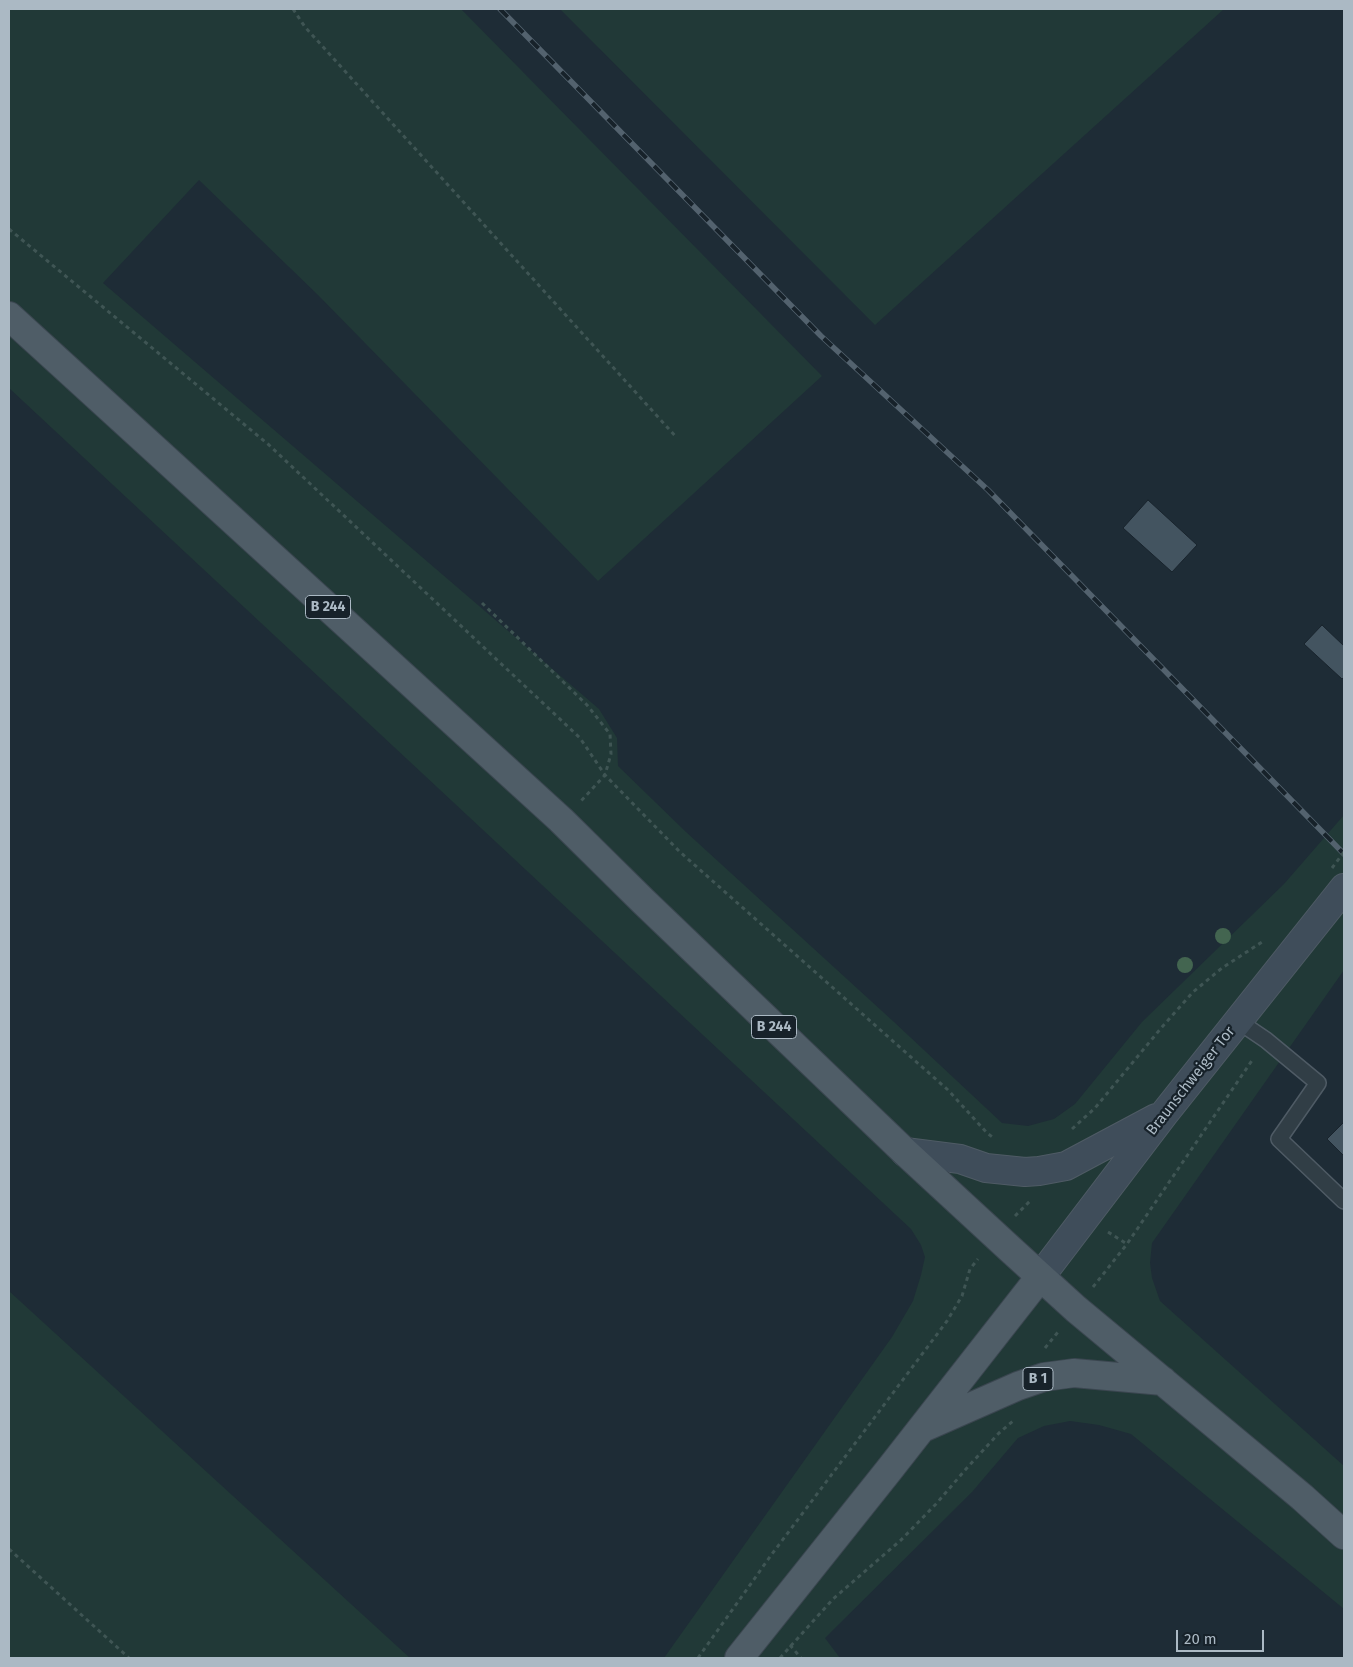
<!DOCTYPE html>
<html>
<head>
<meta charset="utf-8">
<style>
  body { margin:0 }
  #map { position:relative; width:1353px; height:1667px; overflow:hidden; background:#1e2c36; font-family:"Fira Sans",sans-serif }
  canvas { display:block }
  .frame { position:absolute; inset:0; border:10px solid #abb9c4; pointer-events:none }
  .scale { position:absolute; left:1176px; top:1630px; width:88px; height:22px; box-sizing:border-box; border:2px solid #abb9c4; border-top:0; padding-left:6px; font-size:15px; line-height:18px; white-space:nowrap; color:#abb9c4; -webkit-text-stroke:4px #17222a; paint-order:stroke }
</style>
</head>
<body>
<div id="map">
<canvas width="1353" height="1667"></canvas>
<div class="frame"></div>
<div class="scale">20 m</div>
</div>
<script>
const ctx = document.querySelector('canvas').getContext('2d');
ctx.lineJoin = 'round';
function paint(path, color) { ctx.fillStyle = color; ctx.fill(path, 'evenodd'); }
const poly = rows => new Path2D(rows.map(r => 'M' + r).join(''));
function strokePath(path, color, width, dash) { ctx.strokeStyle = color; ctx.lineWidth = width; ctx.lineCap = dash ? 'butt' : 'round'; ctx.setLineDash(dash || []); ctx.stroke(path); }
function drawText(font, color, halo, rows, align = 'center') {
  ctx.font = font + ' "Fira Sans",sans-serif'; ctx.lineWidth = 4.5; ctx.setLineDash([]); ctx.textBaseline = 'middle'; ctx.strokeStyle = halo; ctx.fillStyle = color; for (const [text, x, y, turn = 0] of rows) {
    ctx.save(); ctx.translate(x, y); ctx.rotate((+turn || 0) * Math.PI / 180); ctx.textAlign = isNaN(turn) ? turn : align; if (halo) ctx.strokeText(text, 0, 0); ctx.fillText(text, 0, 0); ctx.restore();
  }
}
paint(poly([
  [9,9,461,9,822,376,598,581,318,295,199,180,103,283,599,709,617,738,618,766,686,832,894,1022,1002,1123,1028,1126,1054,1119,1075,1104,1142,1022,1284,884,1344,815,1344,970,1152,1243,1150,1263,1152,1278,1160,1301,1344,1466,1344,1609,1131,1434,1099,1425,1070,1421,1044,1426,1018,1438,972,1492,825,1638,840,1658,664,1658,892,1337,913,1301,921,1275,925,1257,921,1245,911,1229,9,388],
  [560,9,1224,9,875,325],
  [9,1291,410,1658,9,1658]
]), '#213937');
const building = poly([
  [1148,500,1197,545,1172,572,1123,528,1148,500],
  [1322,625,1344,646,1344,677,1342,679,1304,644,1322,625],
  [1344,1122,1344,1156,1327,1139,1344,1122]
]);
paint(building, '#435460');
strokePath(building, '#19242d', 1);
const service = poly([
  [1238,1021,1266,1040,1318,1083,1279,1139,1344,1201]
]);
const secondary = poly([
  [905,1152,960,1159,986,1168,1025,1172,1039,1171,1066,1166,1156,1118],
  [1040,1277,1164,1114,1344,888]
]);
const primary = poly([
  [9,316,561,820,643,901,905,1152,1009,1248,1076,1309,1302,1497,1344,1535],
  [925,1427,1018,1386,1044,1377,1074,1373,1163,1381],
  [739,1658,889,1470,1040,1277]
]);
strokePath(service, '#4f5b65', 18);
strokePath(secondary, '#4f5b65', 30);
strokePath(primary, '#3b4650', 30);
strokePath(poly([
  [293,9,305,27,677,438],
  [9,229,269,445,580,738,605,775,680,852,948,1090,987,1133,995,1139],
  [482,603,587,705,610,734,611,754,605,775,581,801],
  [1072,1129,1095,1108,1162,1027,1193,992,1222,968,1262,942],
  [1015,1216,1030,1201],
  [1108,1232,1127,1244],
  [1093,1287,1127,1244,1253,1059],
  [1045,1348,1058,1332],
  [9,1549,129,1658],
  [790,1645,801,1658],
  [698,1658,772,1554,947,1321,962,1296,970,1269,978,1259],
  [780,1658,833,1599,901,1540,936,1504,966,1469,999,1433,1013,1421]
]), '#3f5554', 3, [4, 4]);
strokePath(service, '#313e46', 15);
strokePath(secondary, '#3f4d5a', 28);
strokePath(primary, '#4f5d67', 28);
const rail = poly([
  [500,9,821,336,988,490,1344,854]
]);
strokePath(rail, '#53626e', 5.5);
strokePath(rail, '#17222a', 4, [11]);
strokePath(poly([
  [1332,868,1344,852]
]), '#3f5554', 3, [4, 4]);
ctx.fillStyle = '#436550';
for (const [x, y] of [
  [1223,936],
  [1185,965]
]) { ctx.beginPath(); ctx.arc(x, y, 8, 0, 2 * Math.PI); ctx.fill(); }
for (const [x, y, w] of [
  [328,607,45],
  [774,1027,45],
  [1038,1379,30]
]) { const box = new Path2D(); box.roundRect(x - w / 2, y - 11.5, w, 23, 4); ctx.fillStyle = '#17222a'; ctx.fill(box); strokePath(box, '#abb9c4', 1); }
drawText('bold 14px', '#abb9c4', null, [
  ["B 244",328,607],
  ["B 244",774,1027],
  ["B 1",1038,1379]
]);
drawText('15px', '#abb9c4', '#17222a', [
  ["Braunschweiger Tor",1191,1081,-52]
]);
</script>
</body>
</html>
